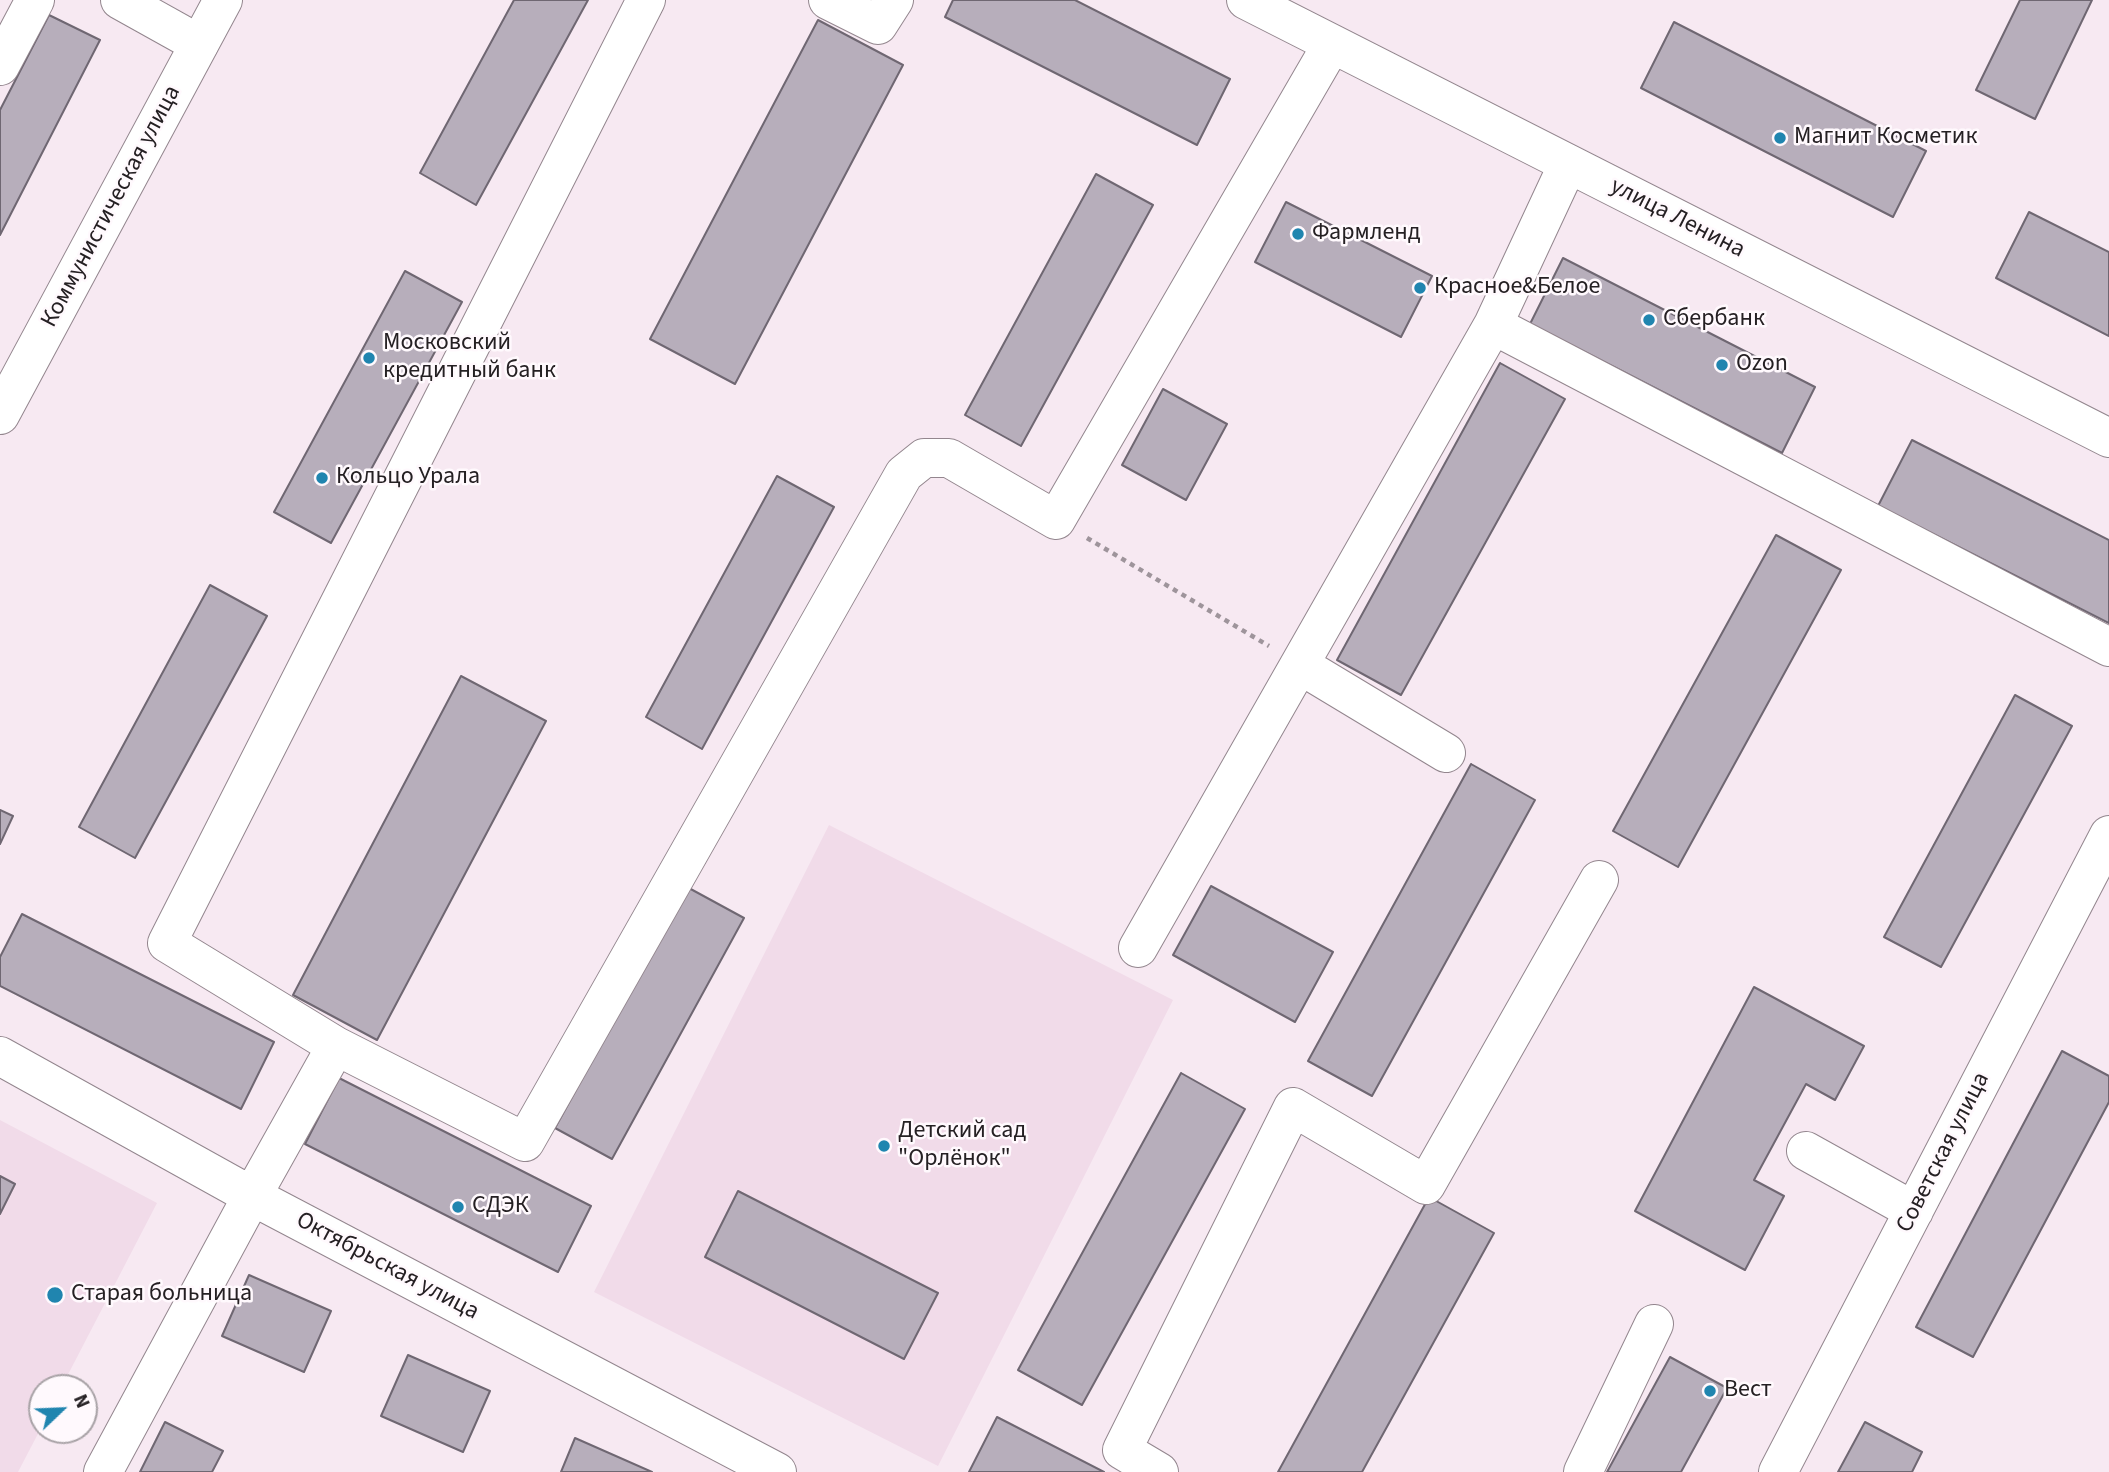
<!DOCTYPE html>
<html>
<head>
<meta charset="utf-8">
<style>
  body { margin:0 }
  #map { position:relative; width:2109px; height:1472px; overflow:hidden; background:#f7e9f2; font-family:"Source Sans 3",sans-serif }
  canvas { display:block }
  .north { position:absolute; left:28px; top:1374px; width:70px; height:70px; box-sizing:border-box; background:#fff9fd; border:2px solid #a8a2a6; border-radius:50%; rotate:67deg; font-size:19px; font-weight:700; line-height:28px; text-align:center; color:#252023 }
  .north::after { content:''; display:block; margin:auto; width:24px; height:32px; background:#2085af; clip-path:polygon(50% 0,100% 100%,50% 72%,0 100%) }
</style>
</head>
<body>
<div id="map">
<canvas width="2109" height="1472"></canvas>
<div class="north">N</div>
</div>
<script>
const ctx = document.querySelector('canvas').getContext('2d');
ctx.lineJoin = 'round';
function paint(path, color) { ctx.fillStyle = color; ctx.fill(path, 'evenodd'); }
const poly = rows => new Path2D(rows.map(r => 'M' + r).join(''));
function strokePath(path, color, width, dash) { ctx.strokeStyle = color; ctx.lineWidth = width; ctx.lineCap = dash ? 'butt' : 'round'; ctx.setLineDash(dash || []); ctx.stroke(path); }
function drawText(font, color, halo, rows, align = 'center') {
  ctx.font = font + ' "Source Sans 3",sans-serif'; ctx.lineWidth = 5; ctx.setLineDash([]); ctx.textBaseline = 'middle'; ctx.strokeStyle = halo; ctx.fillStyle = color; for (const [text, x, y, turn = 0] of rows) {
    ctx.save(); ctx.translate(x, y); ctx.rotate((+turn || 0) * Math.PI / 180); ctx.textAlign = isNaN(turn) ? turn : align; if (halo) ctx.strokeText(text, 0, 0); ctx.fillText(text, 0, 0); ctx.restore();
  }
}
paint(poly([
  [829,825,1173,1000,938,1466,594,1292],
  [0,1120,157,1203,61,1388,42,1388,42,1426,18,1472,0,1472]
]), '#f1dbe9');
const building = poly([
  [514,0,588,0,476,205,420,173,514,0],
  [953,0,1075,0,1230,79,1197,145,945,17,953,0],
  [2020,0,2092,0,2035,119,1976,90,2020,0],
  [49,15,100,40,0,235,0,110,49,15],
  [818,20,903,65,735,384,650,339,818,20],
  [1674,22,1926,151,1893,217,1641,88,1674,22],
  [1096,174,1153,205,1021,446,965,415,1096,174],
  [1286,202,1432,276,1401,337,1255,262,1286,202],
  [2029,212,2109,252,2109,336,1996,278,2029,212],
  [1563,258,1815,387,1782,453,1530,324,1563,258],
  [405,271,462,302,331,543,274,512,405,271],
  [1500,363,1565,399,1401,695,1337,660,1500,363],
  [1163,389,1227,424,1186,500,1122,465,1163,389],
  [1912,440,2109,540,2109,623,1878,506,1912,440],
  [777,476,834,507,702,749,646,717,777,476],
  [1776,535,1841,570,1678,867,1613,831,1776,535],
  [210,585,267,616,135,858,79,827,210,585],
  [461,676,546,721,377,1040,293,995,461,676],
  [2015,695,2072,726,1941,967,1884,937,2015,695],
  [1471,764,1535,800,1372,1096,1308,1061,1471,764],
  [0,810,13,816,0,844,0,810],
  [1211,886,1333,952,1295,1022,1173,955,1211,886],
  [687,887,744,918,612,1159,555,1128,687,887],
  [22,914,274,1042,241,1109,0,986,0,957,22,914],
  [1754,987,1864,1046,1835,1100,1806,1084,1754,1180,1784,1196,1745,1270,1635,1211,1754,987],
  [2062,1051,2109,1076,2109,1102,1973,1357,1916,1327,2062,1051],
  [1181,1073,1245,1109,1082,1405,1018,1370,1181,1073],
  [339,1078,591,1206,558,1272,305,1144,339,1078],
  [0,1176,15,1184,0,1214,0,1176],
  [738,1191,938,1293,904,1359,705,1257,738,1191],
  [1429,1197,1494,1233,1362,1472,1278,1472,1429,1197],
  [249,1275,331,1311,304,1372,222,1336,249,1275],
  [408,1355,490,1391,463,1452,381,1416,408,1355],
  [1670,1357,1727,1388,1681,1472,1607,1472,1670,1357],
  [997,1417,1104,1472,969,1472,997,1417],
  [165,1422,223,1451,212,1472,140,1472,165,1422],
  [1865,1422,1922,1452,1912,1472,1838,1472,1865,1422],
  [575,1438,652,1472,561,1472,575,1438]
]);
paint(building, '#b7aebb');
strokePath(building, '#6f6772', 2);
const minor = poly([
  [120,0,199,44],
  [828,0,878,25,894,0],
  [1246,0,2109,438],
  [0,66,35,0],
  [1568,164,1493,325,2109,647],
  [1300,665,1446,753],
  [1138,948,1493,325],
  [336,1046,167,943,646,0],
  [0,1056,252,1196,777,1472],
  [1806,1151,1914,1211],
  [103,1472,252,1196,336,1046,525,1142,904,474,924,458,949,458,1056,520,1332,44],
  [1159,1472,1122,1450,1293,1107,1426,1185,1599,880],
  [1583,1472,1654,1324],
  [1778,1472,2109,835]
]);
const major = poly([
  [0,415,223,0]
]);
strokePath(minor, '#93868e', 40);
strokePath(major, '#93868e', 40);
strokePath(poly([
  [1087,538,1269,646]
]), '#9e949b', 4.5, [5, 5]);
strokePath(minor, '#fff', 38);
strokePath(major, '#fff', 38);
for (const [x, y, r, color] of [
  [1780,138,7,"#2085af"],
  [1298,234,7,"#2085af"],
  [1420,288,7,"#2085af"],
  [1649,320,7,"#2085af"],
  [369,358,7,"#2085af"],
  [1722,365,7,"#2085af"],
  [322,478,7,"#2085af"],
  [884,1146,7,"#2085af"],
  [458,1207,7,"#2085af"],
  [55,1295,9,"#2085af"],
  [1710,1391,7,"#2085af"]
]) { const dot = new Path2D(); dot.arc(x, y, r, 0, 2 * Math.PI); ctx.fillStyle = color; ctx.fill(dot); strokePath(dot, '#fff9fd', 2.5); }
drawText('24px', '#252023', '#fff9fd', [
  ["Магнит Косметик",1794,138],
  ["Фармленд",1312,234],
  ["Красное&Белое",1434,288],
  ["Сбербанк",1663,320],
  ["Московский",383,344],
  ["кредитный банк",383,372],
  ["Ozon",1736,365],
  ["Кольцо Урала",336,478],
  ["Детский сад",898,1132],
  ["\"Орлёнок\"",898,1160],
  ["СДЭК",472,1207],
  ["Старая больница",71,1295],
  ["Вест",1724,1391]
], 'left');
drawText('24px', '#252023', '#fff9fd', [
  ["Коммунистическая улица",112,207,-62],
  ["улица Ленина",1677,219,27],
  ["Советская улица",1944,1153,-63],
  ["Октябрьская улица",387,1267,28]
]);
</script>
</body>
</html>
